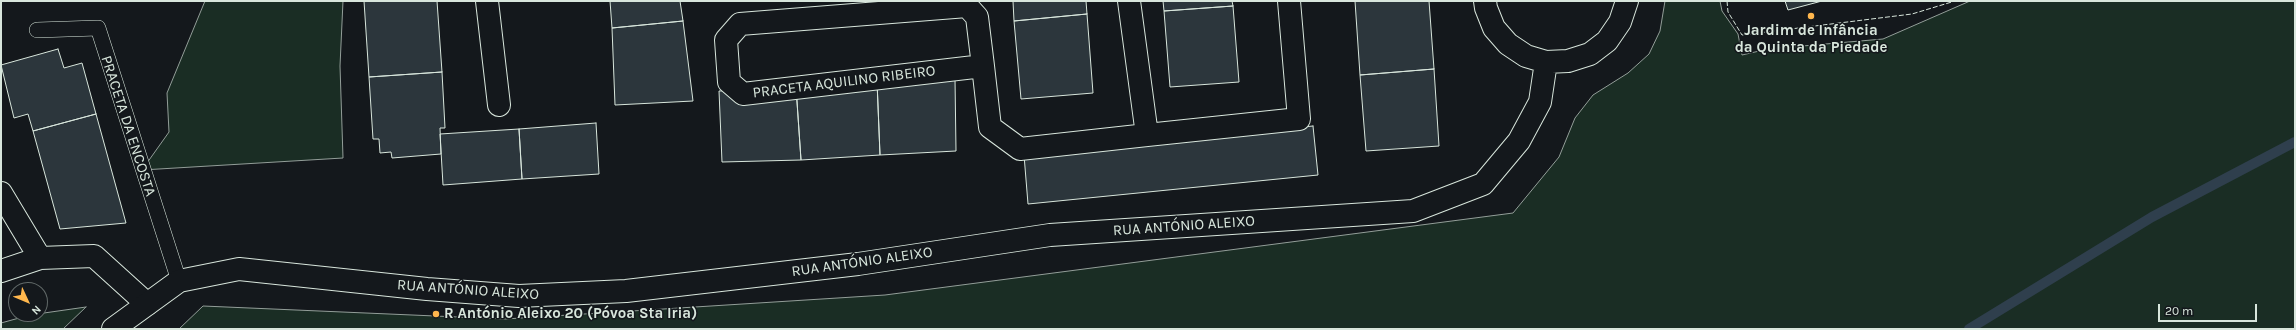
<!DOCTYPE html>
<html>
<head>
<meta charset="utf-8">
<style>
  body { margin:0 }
  #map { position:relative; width:2296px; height:330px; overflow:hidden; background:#14181c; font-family:Karla,sans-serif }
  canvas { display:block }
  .frame { position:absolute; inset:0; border:2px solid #d8e6dc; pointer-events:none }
  .north { position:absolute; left:8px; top:282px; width:40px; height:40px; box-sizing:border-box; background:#14181c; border:1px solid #626a69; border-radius:50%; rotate:134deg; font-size:11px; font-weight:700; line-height:16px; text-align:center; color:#d8e6dc }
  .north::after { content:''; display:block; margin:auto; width:14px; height:18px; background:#ffb74d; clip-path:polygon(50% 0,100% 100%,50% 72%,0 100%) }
  .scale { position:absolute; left:2158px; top:304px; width:99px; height:18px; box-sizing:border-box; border:2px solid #d8e6dc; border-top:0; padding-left:5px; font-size:12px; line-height:14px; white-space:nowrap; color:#d8e6dc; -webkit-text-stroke:3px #14181c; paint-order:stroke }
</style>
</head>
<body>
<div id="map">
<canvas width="2296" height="330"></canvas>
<div class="frame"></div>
<div class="north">N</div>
<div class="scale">20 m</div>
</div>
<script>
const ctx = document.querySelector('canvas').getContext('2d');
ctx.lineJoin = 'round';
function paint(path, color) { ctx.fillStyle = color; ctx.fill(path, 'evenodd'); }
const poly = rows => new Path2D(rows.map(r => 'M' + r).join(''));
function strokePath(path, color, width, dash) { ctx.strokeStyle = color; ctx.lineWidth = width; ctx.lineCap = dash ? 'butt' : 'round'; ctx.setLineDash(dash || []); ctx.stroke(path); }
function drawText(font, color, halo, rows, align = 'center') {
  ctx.font = font + ' Karla,sans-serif'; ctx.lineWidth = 3; ctx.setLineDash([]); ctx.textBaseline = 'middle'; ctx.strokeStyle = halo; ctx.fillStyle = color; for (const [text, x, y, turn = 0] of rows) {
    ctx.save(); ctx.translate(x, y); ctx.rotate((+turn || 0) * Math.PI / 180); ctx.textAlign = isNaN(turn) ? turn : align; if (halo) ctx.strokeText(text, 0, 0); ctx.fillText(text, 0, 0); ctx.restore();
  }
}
const green = poly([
  [205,1,343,1,340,66,343,158,142,170,169,132,167,93,205,1],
  [1665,1,1720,1,1722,11,1738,34,1742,55,1768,49,1883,39,1970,1,2295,1,2295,329,179,329,203,306,505,319,885,295,1513,213,1559,157,1575,118,1593,95,1628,73,1649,54,1660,31,1665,1],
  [86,307,63,329,1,329,1,323,30,315,86,307]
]);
paint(green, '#1a2d24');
strokePath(green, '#939e99', 1);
strokePath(poly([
  [1969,329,2152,217,2295,142]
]), '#2f3f4d', 10);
const building = poly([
  [364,1,437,1,442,72,369,77,364,1],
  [610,1,680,1,683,21,612,28,610,1],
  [1013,1,1086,1,1087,14,1014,21,1013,1],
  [1163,1,1232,1,1233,6,1164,11,1163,1],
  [1355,1,1429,1,1434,69,1360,75,1355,1],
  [1785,1,1822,1,1788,10,1785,1],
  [1233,6,1239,82,1170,87,1164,11,1233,6],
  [1087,14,1093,93,1021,99,1014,21,1087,14],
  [683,21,693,101,615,105,612,28,683,21],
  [58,49,64,68,82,63,96,114,33,131,28,114,14,118,1,65,58,49],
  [1434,69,1439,146,1366,151,1360,75,1434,69],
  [442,72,445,128,440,128,441,154,392,158,391,152,380,153,379,139,373,139,369,77,442,72],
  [955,78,956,151,880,155,877,81,955,78],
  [877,81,880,155,801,160,796,87,877,81],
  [796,87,801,160,722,162,719,91,796,87],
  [96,114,126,223,60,229,33,131,96,114],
  [596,123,599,174,522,179,519,129,596,123],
  [1313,126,1318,175,1028,204,1024,155,1313,126],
  [519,129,522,179,443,185,440,134,519,129]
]);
paint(building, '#2c363c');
strokePath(building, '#d8e6dc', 1);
const lane = poly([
  [37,30,98,28,179,281]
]);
const street = poly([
  [487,1,499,105],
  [983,66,743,94,729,82,726,40,740,24,967,6,977,17,983,66,990,127,1020,149,1147,135,1129,1],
  [1147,135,1299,119,1289,1],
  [1,193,40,258],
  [1,271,40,258,94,256,147,304]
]);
const secondary = poly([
  [1485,1,1486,8,1494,28,1508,44,1526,56,1546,62,1568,61,1590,54,1607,41,1620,22,1627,1],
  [113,329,179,281,239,269,427,289,519,296,626,291,858,264,1050,235,1413,211,1483,184,1519,141,1540,102,1546,62]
]);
strokePath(lane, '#d8e6dc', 16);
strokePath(street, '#d8e6dc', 24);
strokePath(secondary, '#d8e6dc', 24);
strokePath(lane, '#14181c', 15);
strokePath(street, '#14181c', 22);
strokePath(secondary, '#14181c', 22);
strokePath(poly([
  [1727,1,1728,12,1742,35,1912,14,1955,1]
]), '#d8e6dc', 1, [5, 2]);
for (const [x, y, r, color] of [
  [1811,16,4,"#ffb74d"],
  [436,314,4,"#ffb74d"]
]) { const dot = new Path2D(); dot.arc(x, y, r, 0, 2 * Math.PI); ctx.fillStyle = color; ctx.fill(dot); strokePath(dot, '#14181c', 1.5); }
drawText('bold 15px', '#d8e6dc', '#14181c', [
  ["Jardim de Infância",1811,31],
  ["da Quinta da Piedade",1811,48],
  ["R António Aleixo 20 (Póvoa Sta Iria)",444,314,"left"]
]);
drawText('15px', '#d8e6dc', '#14181c', [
  ["PRACETA AQUILINO RIBEIRO",844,82,-7],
  ["PRACETA DA ENCOSTA",128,126,72],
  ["RUA ANTÓNIO ALEIXO",1184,226,-4],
  ["RUA ANTÓNIO ALEIXO",862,262,-8],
  ["RUA ANTÓNIO ALEIXO",468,290,4]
]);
</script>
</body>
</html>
